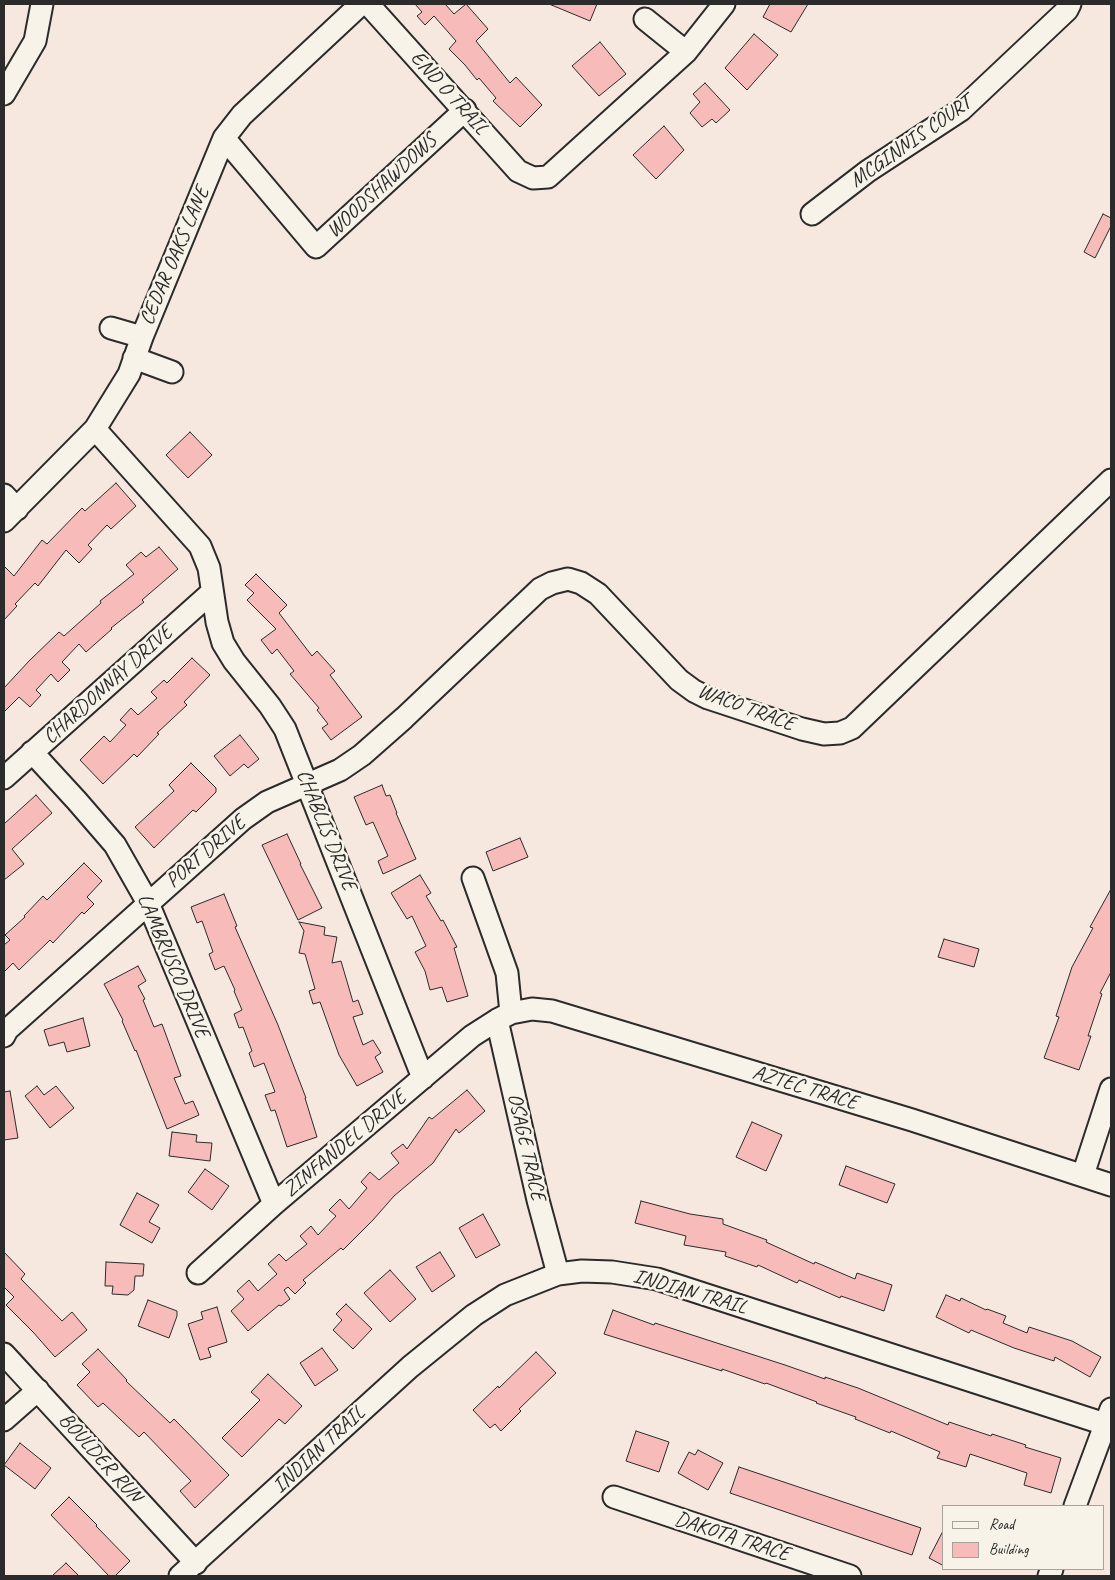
<!DOCTYPE html>
<html>
<head>
<meta charset="utf-8">
<style>
  body { margin:0 }
  #map { position:relative; width:1115px; height:1580px; overflow:hidden; background:#f7e8df; font-family:Caveat,sans-serif }
  canvas { display:block }
  .frame { position:absolute; inset:0; border:5px solid #2b2b2b; pointer-events:none }
  .legend { position:absolute; left:942px; top:1505px; width:162px; height:65px; box-sizing:border-box; background:#f7f3e8; border:1px solid #a5a39c; margin:0; padding:6px 9px; list-style:none; font-size:15px; color:#2b2b2b }
  .legend li { display:flex; align-items:center; gap:10px; height:25px }
  .legend b { width:25px; border:1px solid #a5a39c }
</style>
</head>
<body>
<div id="map">
<canvas width="1115" height="1580"></canvas>
<div class="frame"></div>
<ul class="legend">
<li><b style="height:6px;background:#f7f3e8"></b>Road</li>
<li><b style="height:14px;background:#f7bbb9"></b>Building</li>
</ul>
</div>
<script>
const ctx = document.querySelector('canvas').getContext('2d');
ctx.lineJoin = 'round';
function paint(path, color) { ctx.fillStyle = color; ctx.fill(path, 'evenodd'); }
const poly = rows => new Path2D(rows.map(r => 'M' + r).join(''));
function strokePath(path, color, width, dash) { ctx.strokeStyle = color; ctx.lineWidth = width; ctx.lineCap = dash ? 'butt' : 'round'; ctx.setLineDash(dash || []); ctx.stroke(path); }
function drawText(font, color, halo, rows, align = 'center') {
  ctx.font = font + ' Caveat,sans-serif'; ctx.lineWidth = 5; ctx.setLineDash([]); ctx.textBaseline = 'middle'; ctx.strokeStyle = halo; ctx.fillStyle = color; for (const [text, x, y, turn = 0] of rows) {
    ctx.save(); ctx.translate(x, y); ctx.rotate((+turn || 0) * Math.PI / 180); ctx.textAlign = isNaN(turn) ? turn : align; if (halo) ctx.strokeText(text, 0, 0); ctx.fillText(text, 0, 0); ctx.restore();
  }
}
const building = poly([
  [415,4,445,4,454,14,466,4,488,29,476,41,510,83,516,77,542,105,520,127,493,101,496,98,479,78,477,80,465,65,449,49,456,41,434,16,425,25,417,16,422,12,415,4],
  [549,4,597,4,590,21,549,4],
  [770,4,808,4,791,32,763,17,770,4],
  [754,34,778,55,747,90,725,68,754,34],
  [600,42,626,74,599,96,572,66,600,42],
  [705,83,730,110,716,123,712,119,702,127,690,113,700,102,693,94,705,83],
  [664,126,684,150,656,179,633,155,664,126],
  [1103,214,1111,218,1111,226,1095,258,1084,252,1103,214],
  [190,432,212,455,188,478,166,455,190,432],
  [116,483,136,506,111,529,107,525,88,545,92,549,79,563,66,550,38,586,35,583,15,604,17,606,4,620,4,566,14,576,42,540,47,544,82,508,85,511,116,483],
  [159,547,178,569,142,600,144,602,111,628,112,629,86,652,79,644,62,662,70,670,58,682,51,674,36,690,41,695,30,707,19,697,4,712,4,688,29,661,59,632,64,636,101,603,100,601,134,574,126,565,141,552,146,557,159,547],
  [256,574,287,605,279,613,312,656,317,651,335,671,330,675,362,717,331,740,322,728,328,724,317,710,319,708,290,674,294,671,277,649,272,654,261,640,276,629,247,600,254,593,245,585,256,574],
  [192,658,210,675,184,702,187,705,157,733,159,734,137,757,134,754,103,784,80,760,104,736,110,742,126,725,120,720,131,708,138,715,157,698,151,692,164,680,167,683,192,658],
  [240,735,259,759,248,768,244,764,230,776,214,756,240,735],
  [191,763,216,788,216,792,196,812,193,810,154,848,135,827,174,791,169,785,191,763],
  [382,785,386,796,390,795,397,813,396,813,416,859,383,874,378,861,388,856,373,822,366,825,354,797,382,785],
  [36,795,52,813,12,849,24,864,4,880,4,824,36,795],
  [287,834,301,864,300,864,322,908,298,920,262,845,287,834],
  [520,838,528,857,493,871,486,852,520,838],
  [84,863,102,881,87,897,94,904,84,914,82,912,53,943,50,940,19,970,13,963,4,972,4,945,10,940,5,935,25,917,24,916,43,896,47,900,84,863],
  [420,875,431,893,426,896,441,921,443,920,457,947,454,948,468,996,447,1002,442,987,430,990,425,971,415,952,426,946,412,916,407,919,391,893,420,875],
  [1111,889,1111,972,1100,993,1102,994,1088,1036,1091,1036,1079,1070,1044,1058,1059,1017,1056,1016,1072,967,1093,928,1090,927,1111,889],
  [224,894,237,926,235,927,278,1025,306,1098,305,1098,317,1137,287,1147,275,1110,271,1111,265,1095,275,1092,264,1063,254,1067,249,1053,252,1051,243,1027,239,1028,234,1014,242,1010,234,991,235,990,224,966,215,970,209,954,213,952,202,921,197,923,191,907,224,894],
  [299,922,325,927,324,935,337,937,332,963,341,961,353,1002,358,1000,363,1014,353,1017,363,1045,373,1040,381,1053,375,1057,383,1072,357,1086,339,1055,320,1002,313,1004,309,991,315,989,305,954,299,953,304,931,299,922],
  [944,939,979,949,974,967,938,957,944,939],
  [138,966,146,981,138,986,145,999,143,1000,154,1027,162,1024,181,1076,174,1078,185,1104,193,1101,199,1115,167,1129,136,1050,135,1051,122,1021,123,1020,104,984,138,966],
  [83,1018,90,1046,67,1052,64,1042,49,1046,44,1030,83,1018],
  [37,1086,44,1095,56,1086,74,1108,50,1128,25,1096,37,1086],
  [467,1090,485,1111,459,1133,456,1129,433,1163,394,1196,373,1220,343,1250,341,1248,303,1280,306,1283,295,1294,288,1287,284,1290,290,1299,281,1306,279,1305,248,1331,231,1311,244,1299,237,1291,249,1280,258,1291,277,1274,268,1264,279,1254,286,1261,307,1244,300,1236,311,1226,318,1235,336,1216,329,1210,340,1199,349,1209,367,1188,361,1182,370,1172,379,1180,399,1163,391,1153,403,1144,407,1149,429,1117,432,1119,467,1090],
  [10,1091,18,1138,4,1140,4,1092,10,1091],
  [752,1122,782,1135,766,1171,736,1157,752,1122],
  [172,1132,197,1135,196,1142,212,1143,210,1161,169,1156,172,1132],
  [846,1166,895,1184,887,1203,839,1185,846,1166],
  [205,1169,229,1186,212,1210,188,1192,205,1169],
  [137,1193,159,1205,149,1222,160,1228,152,1243,120,1225,137,1193],
  [641,1201,690,1214,723,1219,723,1224,767,1240,766,1242,814,1264,815,1262,855,1279,857,1273,892,1285,884,1311,841,1296,840,1298,799,1280,797,1283,758,1265,757,1267,725,1256,726,1252,684,1245,686,1236,635,1223,641,1201],
  [483,1214,500,1245,476,1258,459,1228,483,1214],
  [4,1252,25,1274,21,1279,62,1321,72,1312,87,1330,55,1357,33,1332,6,1305,14,1297,4,1287,4,1252],
  [440,1252,455,1276,432,1292,416,1267,440,1252],
  [106,1262,144,1264,143,1276,135,1276,134,1290,128,1295,112,1294,113,1286,105,1286,106,1262],
  [390,1270,416,1299,390,1322,364,1293,390,1270],
  [946,1295,960,1301,961,1298,986,1310,987,1309,1006,1316,1003,1323,1027,1333,1029,1327,1072,1341,1101,1357,1090,1377,1055,1357,1054,1361,1014,1348,971,1330,969,1333,936,1317,946,1295],
  [148,1300,177,1311,177,1316,169,1338,138,1326,148,1300],
  [346,1304,372,1329,353,1349,333,1330,342,1320,336,1314,346,1304],
  [217,1307,227,1342,208,1348,211,1357,200,1360,188,1324,203,1319,201,1312,217,1307],
  [613,1310,654,1325,655,1323,785,1365,825,1379,825,1377,858,1388,948,1425,949,1422,991,1436,992,1434,1026,1445,1025,1447,1061,1458,1051,1493,1024,1485,1027,1473,970,1454,966,1467,937,1458,940,1452,891,1431,890,1433,855,1419,856,1417,816,1403,817,1402,766,1383,765,1384,722,1369,722,1371,604,1334,613,1310],
  [322,1348,338,1370,315,1386,300,1363,322,1348],
  [98,1349,127,1380,126,1381,170,1423,174,1419,229,1475,195,1508,180,1491,191,1481,144,1432,139,1437,103,1403,98,1407,77,1385,90,1372,82,1364,98,1349],
  [536,1352,556,1373,519,1409,521,1411,501,1431,495,1424,490,1428,473,1410,498,1386,499,1388,536,1352],
  [268,1374,302,1406,285,1424,279,1419,242,1457,222,1438,260,1400,251,1392,268,1374],
  [636,1431,669,1442,659,1472,626,1461,636,1431],
  [20,1443,51,1468,35,1489,4,1465,20,1443],
  [698,1450,723,1463,708,1490,678,1473,689,1452,695,1455,698,1450],
  [739,1467,921,1528,912,1555,730,1493,739,1467],
  [69,1497,97,1525,96,1526,130,1561,115,1576,109,1576,51,1515,69,1497],
  [944,1529,944,1566,929,1558,944,1529],
  [66,1563,79,1576,52,1576,66,1563]
]);
paint(building, '#f7bbb9');
strokePath(building, '#2b2b2b', 1);
const minor = poly([
  [368,4,518,171,533,178,548,177,686,52,724,4],
  [645,19,686,52],
  [4,94,35,41,42,4],
  [224,138,316,247,465,110],
  [812,214,868,171,961,110,1067,10,1070,4],
  [111,328,142,337],
  [134,358,172,372],
  [95,429,200,546,209,568,217,622,223,643,234,661,270,706,285,729,423,1078],
  [4,495,17,509],
  [4,521,95,429,129,374,142,337,224,138,242,115,361,4],
  [32,752,77,801,115,845,148,903,274,1204],
  [4,778,212,592],
  [473,878,507,973,511,1013],
  [497,1020,538,1200,558,1274],
  [4,1036,7,1030,243,819,267,802,340,770,362,755,404,718,540,589,552,583,568,579,581,583,598,594,679,680,694,691,708,698,802,729,824,734,840,733,852,728,1111,480],
  [1083,1175,1111,1089],
  [198,1273,274,1204,472,1036,497,1020,511,1013,532,1009,552,1011,912,1120,1111,1185],
  [4,1354,196,1563],
  [4,1420,38,1390],
  [614,1497,850,1576],
  [1075,1506,1111,1409],
  [180,1576,410,1367,474,1315,505,1295,558,1274,582,1271,612,1272,657,1279,1111,1426],
  [1049,1576,1052,1569]
]);
strokePath(minor, '#2b2b2b', 25);
strokePath(minor, '#f7f3e8', 21);
drawText('21px', '#2b2b2b', '#f7f3e8', [
  ["END O TRAIL",449,93,48],
  ["MCGINNIS COURT",911,142,-35],
  ["WOODSHAWDOWS",382,186,-43],
  ["CEDAR OAKS LANE",175,256,-67],
  ["CHARDONNAY DRIVE",108,685,-42],
  ["WACO TRACE",746,708,20],
  ["CHABLIS DRIVE",326,830,68],
  ["PORT DRIVE",206,852,-41],
  ["LAMBRUSCO DRIVE",173,966,67],
  ["AZTEC TRACE",805,1088,17],
  ["ZINFANDEL DRIVE",345,1144,-40],
  ["OSAGE TRACE",526,1147,77],
  ["INDIAN TRAIL",690,1292,16],
  ["INDIAN TRAIL",319,1450,-43],
  ["BOULDER RUN",100,1458,48],
  ["DAKOTA TRACE",732,1537,18]
]);
</script>
</body>
</html>
